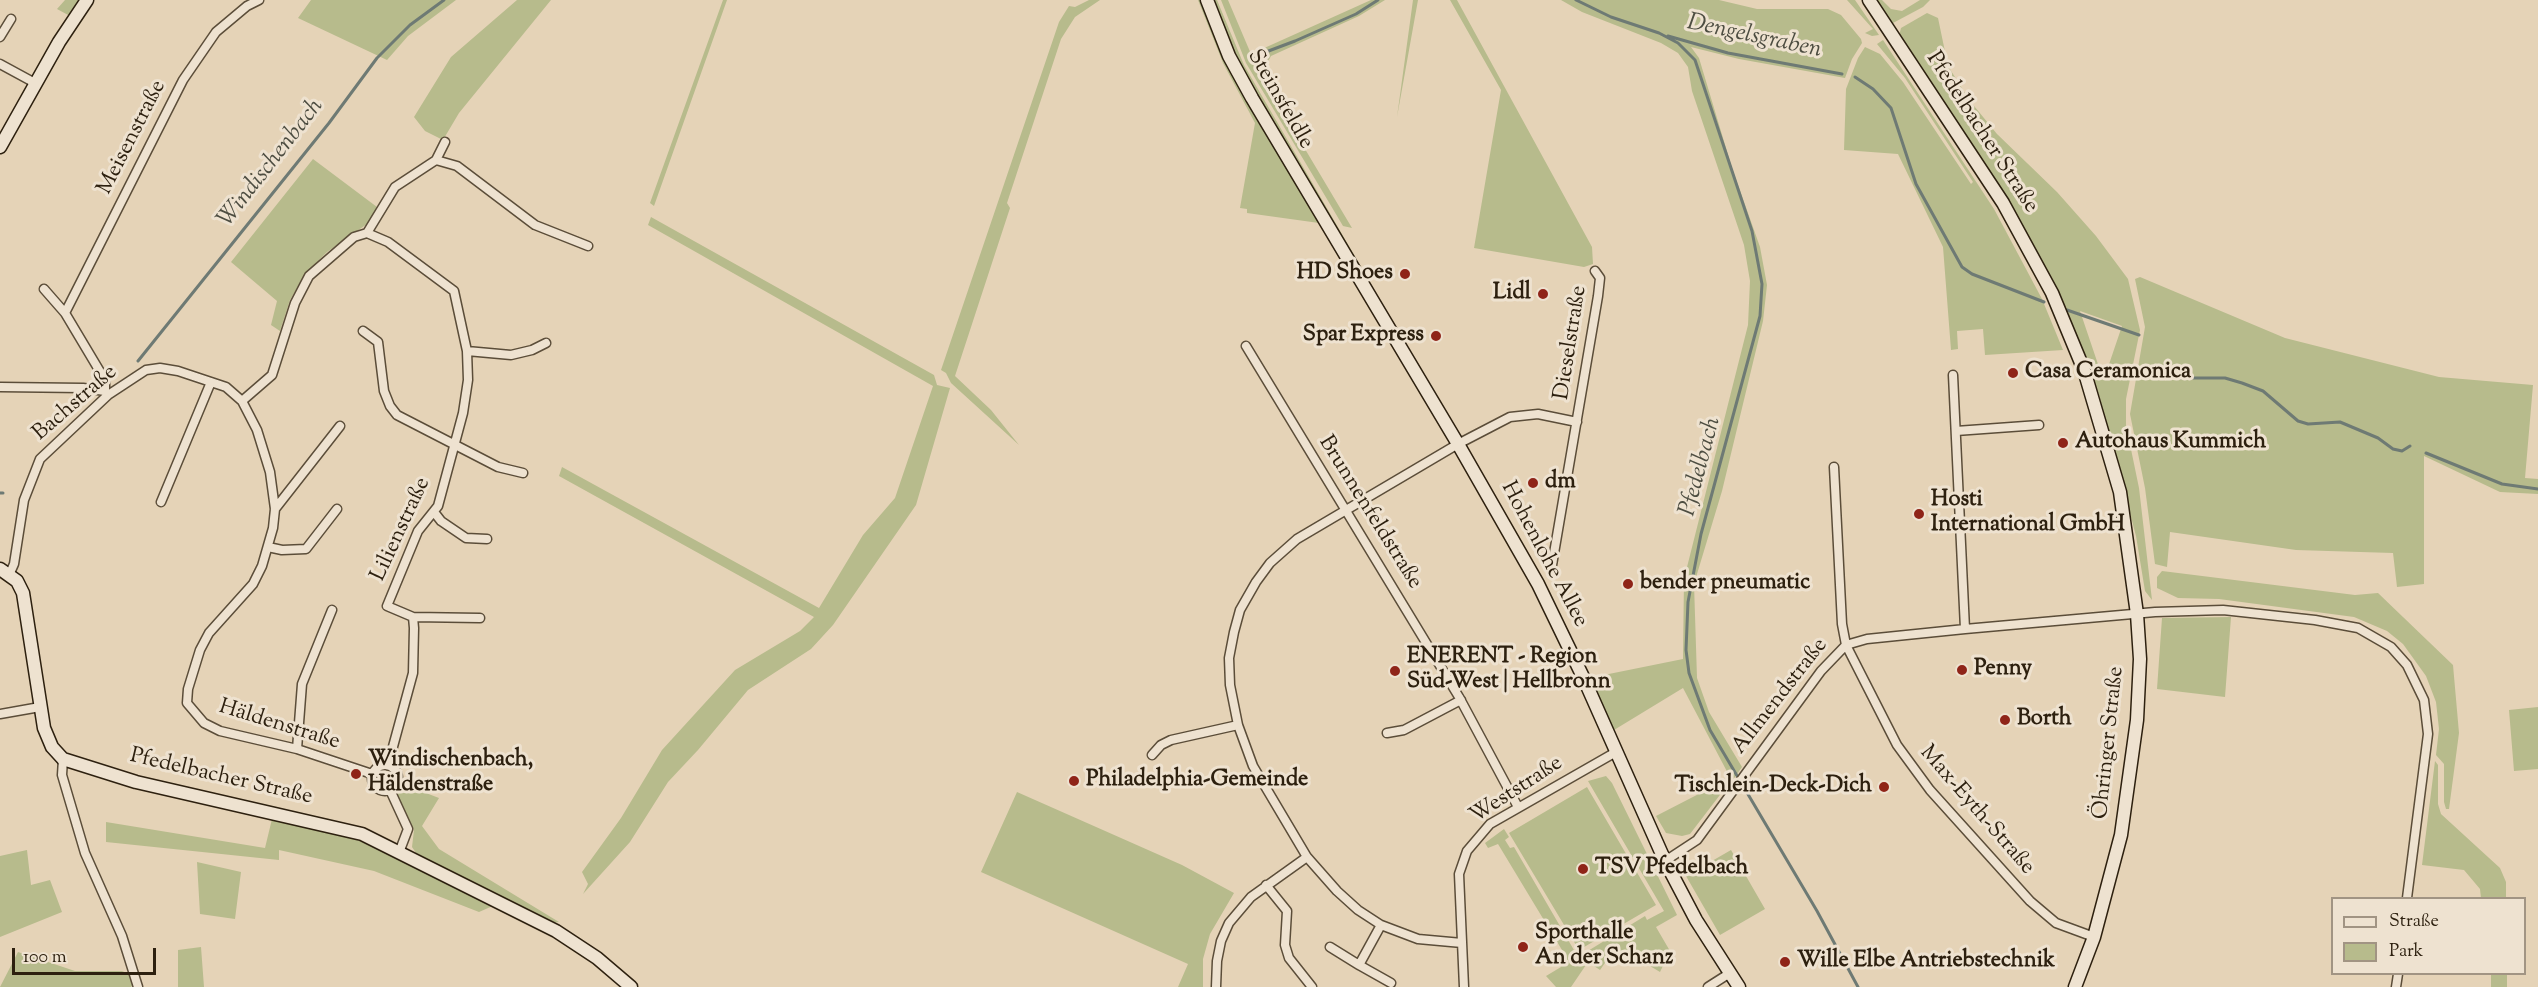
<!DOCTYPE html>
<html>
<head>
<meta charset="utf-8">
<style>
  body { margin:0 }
  #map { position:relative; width:2538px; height:987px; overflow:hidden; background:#e5d3b7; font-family:"Sorts Mill Goudy",serif }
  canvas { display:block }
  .legend { position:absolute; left:2331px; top:897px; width:195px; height:78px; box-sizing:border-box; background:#eee2d0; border:2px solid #a19483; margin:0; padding:8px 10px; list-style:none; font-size:18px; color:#2d200f }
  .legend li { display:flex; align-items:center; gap:12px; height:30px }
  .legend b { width:30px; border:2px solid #a19483 }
  .scale { position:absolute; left:12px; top:948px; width:144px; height:27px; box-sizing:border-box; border:3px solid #2d200f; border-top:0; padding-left:8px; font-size:18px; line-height:21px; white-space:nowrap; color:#2d200f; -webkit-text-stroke:4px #eee2d0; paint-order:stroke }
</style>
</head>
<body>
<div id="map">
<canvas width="2538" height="987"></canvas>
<ul class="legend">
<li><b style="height:8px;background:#eee2d0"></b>Straße</li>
<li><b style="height:16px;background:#b7bb8c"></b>Park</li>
</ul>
<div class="scale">100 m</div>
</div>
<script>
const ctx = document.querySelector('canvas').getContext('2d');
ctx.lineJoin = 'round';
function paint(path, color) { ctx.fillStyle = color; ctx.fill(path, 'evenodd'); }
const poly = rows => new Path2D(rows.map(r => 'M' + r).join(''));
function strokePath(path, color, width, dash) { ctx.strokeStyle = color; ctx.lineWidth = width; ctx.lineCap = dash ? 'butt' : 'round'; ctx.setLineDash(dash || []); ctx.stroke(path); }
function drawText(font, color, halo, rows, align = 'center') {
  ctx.font = font + ' "Sorts Mill Goudy",serif'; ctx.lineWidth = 6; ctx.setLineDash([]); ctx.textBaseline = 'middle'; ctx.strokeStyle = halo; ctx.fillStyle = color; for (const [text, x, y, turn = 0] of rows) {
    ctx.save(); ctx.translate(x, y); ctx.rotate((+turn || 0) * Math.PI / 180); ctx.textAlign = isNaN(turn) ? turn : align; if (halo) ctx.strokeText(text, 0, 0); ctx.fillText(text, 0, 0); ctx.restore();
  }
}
paint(poly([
  [65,0,81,0,70,16,57,9],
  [311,0,456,0,408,36,387,60,298,18],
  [517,0,551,0,459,113,443,140,425,131,414,117,451,57],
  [723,0,727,0,654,206,650,203],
  [1089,0,1100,0,1075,17,1061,39,1007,203,1010,208,955,376,991,410,1019,445,951,383,946,373,941,370,1059,22,1069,6,1075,7],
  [1198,0,1203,0,1263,125,1319,223,1247,213,1247,209,1240,208,1255,123,1223,63],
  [1213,0,1217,0,1244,65,1379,298,1255,93,1234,53],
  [1221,0,1228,0,1251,54,1371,0,1385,0,1359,16,1271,56,1261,75,1352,228,1343,226,1246,63],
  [1413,0,1418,0,1397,117],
  [1450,0,1457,0,1592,247,1593,264,1584,267,1474,248,1501,90],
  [1561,0,1719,0,1757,9,1828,9,1841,15,1861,39,1862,43,1852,59,1845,78,1739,59,1691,47,1699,58,1732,168,1760,247,1767,285,1763,321,1722,491,1694,584,1697,678,1709,712,1742,767,1732,781,1683,688,1614,730,1589,678,1683,659,1684,579,1748,325,1750,281,1744,245,1692,91,1688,67,1678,53,1661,43,1582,12],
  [1847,0,1855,0,1879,35,1872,36,1865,33,1873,29],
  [1875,0,1882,0,1891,9,1902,11,1920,0,1930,0,1923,7,1893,23],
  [1927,13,1938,18,1948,66,1970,101,1997,134,2057,192,2096,236,2128,279,2140,330,2126,399,2126,425,2139,488,2152,600,2145,591,2136,536,2099,395,2046,270,2009,202,1899,36,1901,28],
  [2080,311,2122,326,2104,379,2103,379],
  [1883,40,1994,209,2042,299,2063,350,1985,355,1983,329,1957,331,1958,349,1951,350,1943,247,1898,154,1844,150,1846,89,1858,58,1865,47,1880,54,1903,82,1971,184,1973,182,1905,78,1877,44],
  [313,159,377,207,367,224,327,252,306,273,290,300,280,331,271,325,277,301,231,262],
  [651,217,934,375,937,385,950,388,916,505,833,625,811,649,748,690,698,750,668,782,630,842,583,894,588,884,582,872,621,818,662,750,735,670,800,631,814,617,559,476,562,467,819,608,863,535,895,498,933,386,648,225],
  [2140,277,2285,338,2439,377,2533,385,2525,478,2538,479,2538,494,2500,492,2424,456,2424,584,2397,587,2393,553,2296,550,2170,532,2167,567,2155,564,2145,488,2130,414,2145,327,2135,279],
  [2162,571,2355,595,2378,593,2453,665,2459,733,2449,809,2446,809,2444,802,2444,764,2436,755,2439,729,2436,702,2426,676,2403,644,2387,631,2354,617,2219,599,2178,598,2157,588,2157,577],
  [2231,617,2225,697,2157,689,2162,618],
  [2538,707,2538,769,2514,771,2509,710],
  [2435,761,2438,765,2438,804,2441,814,2500,868,2506,882,2506,898,2481,898,2480,889,2464,870,2422,865],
  [1606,776,1612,783,1677,915,1656,927,1670,951,1660,972,1630,954,1626,960,1612,953,1600,970,1588,962,1571,987,1556,987,1546,976,1561,967,1557,960,1565,955,1498,844,1488,848,1485,843,1504,829,1509,837,1505,840,1510,848,1514,847,1578,957,1645,916,1647,920,1664,911,1588,781],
  [1722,782,1726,787,1690,834,1682,836,1666,833,1656,816],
  [405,785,439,798,422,826,439,849,559,922,550,923,416,853,412,847,414,830,397,795],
  [1587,787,1656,905,1579,950,1509,833],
  [1017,792,1182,865,1234,893,1210,934,1203,959,1203,987,1178,987,1188,964,981,872],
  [272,819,355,839,396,856,495,905,479,912,374,871,279,850,279,860,106,842,106,822,265,848],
  [27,850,31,885,50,880,62,912,0,937,0,856],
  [1731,850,1765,909,1720,935,1686,876],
  [197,862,241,872,235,919,200,914],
  [201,947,204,987,178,987,178,950],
  [18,952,75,971,122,971,129,974,133,985,131,987,0,987],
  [2491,974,2507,974,2507,987,2491,987]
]), '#b7bb8c');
strokePath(poly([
  [1576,0,1611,17,1659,33,1678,43,1695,60,1752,231,1762,284,1760,316,1701,534,1688,602,1686,650,1689,673,1710,730,1817,911,1858,987],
  [1668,36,1728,53,1842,74],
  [1250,58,1295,41,1356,14,1378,0],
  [1855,77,1873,89,1891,108,1916,184,1962,267,1972,274,2044,302],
  [2067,310,2139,335],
  [138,361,329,123,377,58,410,25,444,0],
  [2168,371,2178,378,2225,378,2242,383,2263,391,2298,421,2308,424,2340,422,2378,438,2393,449,2402,451,2410,446],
  [2426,453,2502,484,2538,489],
  [0,493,3,493]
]), '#6e7a74', 3);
const street = poly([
  [0,37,11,19],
  [0,64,35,83],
  [436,160,457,166,535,225,588,246],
  [367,233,388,242,454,291,467,351,468,380,463,413,438,506,418,531,387,606,413,617,414,628,413,673,388,765],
  [44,289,65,313],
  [363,331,378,342,384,391,390,406,397,415,498,467,523,473],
  [1246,346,1459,697,1518,807],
  [467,351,511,355,532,350,546,343],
  [1953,375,1965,629],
  [0,387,83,388,105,391],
  [108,395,105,391,105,380,65,313,183,80,216,32,247,6,259,0],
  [242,401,272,375,295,303,309,276,354,237,367,233,395,187,436,160,445,142],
  [1956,431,2039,425],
  [1834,467,1842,624,1846,645,1897,745,1930,790,2030,901,2056,923,2094,937],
  [161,502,211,382],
  [275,509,340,426],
  [434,512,441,521,466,538,487,539],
  [268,547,282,550,306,549,337,509],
  [1552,565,1598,296,1600,278,1595,271],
  [10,573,14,564,24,500,40,459,108,395,146,370,160,368,178,371,226,387,242,401,257,430,270,472,275,509,273,528,262,566,253,584,209,633,200,650,188,689,187,703,204,723,220,731,297,749,372,774],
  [413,617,480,618],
  [0,714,40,707],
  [1387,733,1404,730,1461,700],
  [297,749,302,684,332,610],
  [1152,755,1161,745,1171,740,1238,725],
  [63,759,62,775,85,853,122,936,138,987],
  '372 778a13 13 0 1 1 26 0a13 13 0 1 1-26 0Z',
  [390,790,408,829,400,850],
  [1665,861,1697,840,1821,671,1846,645,1867,639,1965,629,2155,612,2223,610,2315,620,2358,628,2391,647,2407,665,2424,700,2428,734,2407,898],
  [1266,885,1287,911,1285,945,1289,958,1312,987],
  [1462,943,1418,939,1381,925,1358,910,1337,891,1307,857,1253,766,1238,725,1230,685,1229,658,1234,632,1240,610,1256,582,1270,563,1297,539,1458,444,1510,417,1538,414,1577,422],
  [1330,947,1359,965,1381,925],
  [1359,965,1391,983],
  [1216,987,1217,961,1221,941,1229,923,1251,897,1307,857],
  [1464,987,1459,874,1467,851,1490,824,1616,752],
  [1708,987,1730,973],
  [2396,987,2398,974]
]);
const secondary = poly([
  [1207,0,1229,56,1252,98,1458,444,1538,584,1584,679,1665,861,1696,920,1739,987],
  [1869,0,2003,203,2052,293,2084,370,2120,492,2137,614,2140,659,2137,720,2121,835,2094,937,2075,987],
  [0,147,59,42,87,0],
  [0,569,17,581,23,593,44,728,52,747,63,759,136,782,362,834,556,931,597,958,631,987]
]);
strokePath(street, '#5b4d39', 11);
strokePath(secondary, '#2d200f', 15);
strokePath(street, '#eee2d0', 8);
strokePath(secondary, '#eee2d0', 12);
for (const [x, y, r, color] of [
  [1405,274,6,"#8f2418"],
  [1543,294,6,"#8f2418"],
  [1436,336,6,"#8f2418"],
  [2013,373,6,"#8f2418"],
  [2063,443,6,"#8f2418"],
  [1533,483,6,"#8f2418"],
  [1919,514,6,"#8f2418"],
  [1628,584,6,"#8f2418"],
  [1962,670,6,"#8f2418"],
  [1395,671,6,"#8f2418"],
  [2005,720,6,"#8f2418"],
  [356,774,6,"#8f2418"],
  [1074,781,6,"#8f2418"],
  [1884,787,6,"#8f2418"],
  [1583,869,6,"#8f2418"],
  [1523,947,6,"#8f2418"],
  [1785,962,6,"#8f2418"]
]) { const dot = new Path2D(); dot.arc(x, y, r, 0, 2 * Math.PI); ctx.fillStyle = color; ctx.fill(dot); strokePath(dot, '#eee2d0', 2); }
drawText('22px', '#2d200f', '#eee2d0', [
  ["Steinsfeldle",1279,100,60],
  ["Pfedelbacher Straße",1981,133,57],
  ["Meisenstraße",133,138,-63],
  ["Dieselstraße",1572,343,-81],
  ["Bachstraße",76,404,-41],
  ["Brunnenfeldstraße",1369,513,58],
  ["Lilienstraße",402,530,-65],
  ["Hohenlohe Allee",1543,555,62],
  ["Allmendstraße",1781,697,-52],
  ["Häldenstraße",279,726,17],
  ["Öhringer Straße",2110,743,-84],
  ["Pfedelbacher Straße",221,778,13],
  ["Weststraße",1517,791,-33],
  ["Max-Eyth-Straße",1976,811,49]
]);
drawText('bold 22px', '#2d200f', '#eee2d0', [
  ["HD Shoes",1393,274,"right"],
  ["Lidl",1531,294,"right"],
  ["Spar Express",1424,336,"right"],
  ["Casa Ceramonica",2025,373],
  ["Autohaus Kummich",2075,443],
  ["dm",1545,483],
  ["Hosti",1931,501],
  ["International GmbH",1931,526],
  ["bender pneumatic",1640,584],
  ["ENERENT - Region",1407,658],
  ["Süd-West | Hellbronn",1407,683],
  ["Penny",1974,670],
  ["Borth",2017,720],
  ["Windischenbach,",368,761],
  ["Häldenstraße",368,786],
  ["Philadelphia-Gemeinde",1086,781],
  ["Tischlein-Deck-Dich",1872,787,"right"],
  ["TSV Pfedelbach",1595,869],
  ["Sporthalle",1535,934],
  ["An der Schanz",1535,959],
  ["Wille Elbe Antriebstechnik",1797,962]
], 'left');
drawText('italic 24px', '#4d4d41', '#eee2d0', [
  ["Dengelsgraben",1754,38,12],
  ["Windischenbach",272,164,-52],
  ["Pfedelbach",1702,467,-75]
]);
</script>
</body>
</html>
